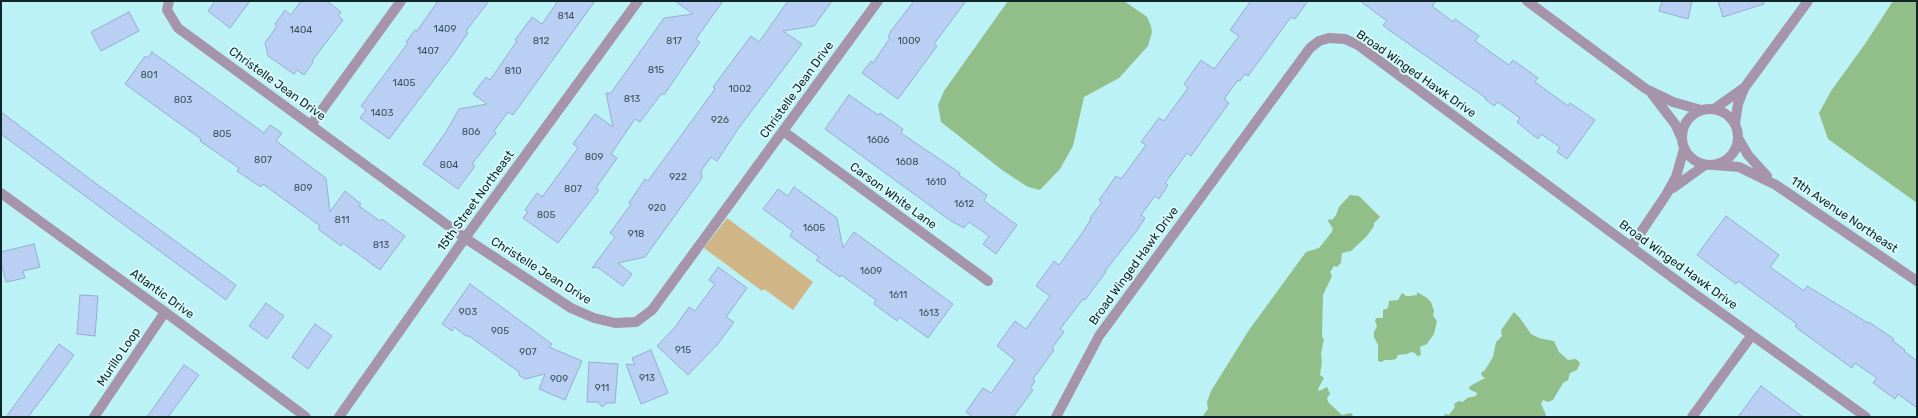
<!DOCTYPE html>
<html>
<head>
<meta charset="utf-8">
<style>
  body { margin:0 }
  #map { position:relative; width:1918px; height:418px; overflow:hidden; background:#bbf2f5; font-family:Rubik,sans-serif }
  canvas { display:block }
  .frame { position:absolute; inset:0; border:2px solid #102527; pointer-events:none }
</style>
</head>
<body>
<div id="map">
<canvas width="1918" height="418"></canvas>
<div class="frame"></div>
</div>
<script>
const ctx = document.querySelector('canvas').getContext('2d');
ctx.lineJoin = 'round';
function paint(path, color) { ctx.fillStyle = color; ctx.fill(path, 'evenodd'); }
const poly = rows => new Path2D(rows.map(r => 'M' + r).join(''));
function strokePath(path, color, width, dash) { ctx.strokeStyle = color; ctx.lineWidth = width; ctx.lineCap = dash ? 'butt' : 'round'; ctx.setLineDash(dash || []); ctx.stroke(path); }
function drawText(font, color, halo, rows, align = 'center') {
  ctx.font = font + ' Rubik,sans-serif'; ctx.lineWidth = 4; ctx.setLineDash([]); ctx.textBaseline = 'middle'; ctx.strokeStyle = halo; ctx.fillStyle = color; for (const [text, x, y, turn = 0] of rows) {
    ctx.save(); ctx.translate(x, y); ctx.rotate((+turn || 0) * Math.PI / 180); ctx.textAlign = isNaN(turn) ? turn : align; if (halo) ctx.strokeText(text, 0, 0); ctx.fillText(text, 0, 0); ctx.restore();
  }
}
paint(poly([
  [727,218,813,282,793,310,764,289,762,291,704,248]
]), '#d0b586');
paint(poly([
  [1008,1,1124,1,1147,17,1151,26,1152,32,1148,46,1119,78,1084,97,1073,146,1060,169,1040,190,1028,187,1002,170,941,122,938,105,944,91],
  [1893,1,1917,1,1917,203,1828,139,1819,113,1831,91,1865,44],
  [1350,195,1359,196,1380,217,1374,223,1374,226,1367,236,1351,251,1342,253,1341,263,1337,267,1334,266,1330,272,1332,276,1323,295,1322,337,1324,339,1321,354,1322,362,1320,375,1324,378,1318,389,1319,391,1327,387,1330,394,1327,398,1328,402,1342,415,1351,413,1354,417,1202,417,1208,409,1207,402,1211,391,1249,330,1306,252,1319,248,1331,233,1333,229,1328,221,1329,219,1332,220,1336,215,1339,207],
  [1417,292,1427,298,1431,302,1434,311,1433,316,1437,321,1434,334,1427,344,1420,347,1421,355,1417,356,1415,353,1411,352,1407,354,1398,355,1396,359,1391,360,1385,360,1381,362,1378,361,1378,345,1374,337,1374,332,1377,326,1375,321,1376,318,1383,318,1383,310,1388,308,1389,301,1398,300,1402,293,1406,296,1410,296,1417,295],
  [1514,312,1520,318,1531,334,1539,338,1554,341,1559,352,1568,360,1576,359,1580,363,1577,370,1570,373,1568,380,1563,383,1553,400,1548,402,1543,400,1541,404,1546,415,1544,417,1444,417,1445,414,1449,415,1455,407,1454,404,1459,401,1463,402,1467,398,1476,396,1477,393,1469,389,1470,386,1485,378,1482,376,1481,373,1485,370,1493,357,1496,342,1502,336,1501,330]
]), '#92be89');
const building = poly([
  [215,1,250,1,230,28,208,11,215,1],
  [301,1,327,1,341,12,338,16,343,20,312,61,313,62,304,75,297,70,294,74,268,56,265,43,277,26,275,24,285,10,291,15,301,1],
  [438,1,489,1,466,31,468,33,452,56,389,139,360,118,366,110,361,106,408,43,406,42,415,30,417,31,438,1],
  [558,1,595,1,513,115,508,112,494,131,496,133,472,164,475,166,458,189,423,164,446,132,459,109,487,104,473,94,486,77,490,80,517,41,515,40,532,17,542,24,558,1],
  [675,1,723,1,696,39,700,42,664,95,662,93,640,122,635,119,611,154,617,158,596,188,599,190,558,243,523,218,528,212,525,210,537,193,542,197,578,148,573,144,595,114,613,127,606,93,611,93,664,18,693,14,675,1],
  [788,1,832,1,814,26,783,31,802,44,738,129,717,161,711,157,701,171,702,178,645,257,618,263,632,274,623,286,597,267,592,268,615,237,610,233,631,204,629,203,645,179,648,181,715,89,713,87,751,36,759,42,788,1],
  [914,1,966,1,934,44,937,46,898,99,862,73,871,61,873,63,890,38,888,37,891,31,914,1],
  [1251,1,1308,1,1295,19,1291,17,1248,76,1245,74,1240,81,1238,80,1224,99,1229,103,1198,146,1191,156,1187,153,1165,183,1168,185,1159,199,1155,196,1141,215,1145,218,1138,229,1105,271,1106,272,1085,300,1083,299,1060,329,1064,332,1052,348,1054,350,1033,379,1035,381,1030,388,1033,390,1013,417,973,417,966,412,983,388,991,393,1015,360,997,346,1015,321,1026,329,1050,296,1036,286,1054,261,1059,265,1083,232,1091,219,1090,218,1102,202,1099,200,1116,176,1121,179,1146,145,1141,142,1159,118,1164,121,1188,88,1184,84,1201,60,1214,69,1239,36,1230,30,1251,1],
  [1360,1,1436,1,1432,6,1453,22,1455,19,1479,36,1475,41,1509,65,1513,60,1538,78,1535,82,1568,106,1570,103,1595,120,1567,159,1557,152,1560,147,1541,134,1538,139,1528,131,1517,122,1520,118,1498,102,1494,106,1485,99,1486,98,1389,30,1383,25,1387,21,1360,1],
  [1662,1,1692,1,1688,19,1659,11,1662,1],
  [1718,1,1763,1,1764,4,1723,17,1718,1],
  [129,12,139,31,101,51,91,32,129,12],
  [152,52,264,133,270,125,282,133,276,141,326,178,330,212,345,191,361,204,359,206,380,221,382,219,405,236,380,270,343,243,341,246,318,229,320,226,263,184,261,187,237,171,239,168,200,141,201,139,125,84,145,56,148,58,152,52],
  [849,95,878,115,880,113,903,129,901,133,960,173,959,175,987,195,984,201,1017,225,996,254,983,244,989,236,969,222,964,228,951,221,825,129,849,95],
  [1,112,94,182,236,285,226,300,1,134,1,112],
  [794,187,837,218,843,248,854,232,953,304,928,338,899,317,897,321,874,304,876,300,841,275,840,277,816,260,819,257,790,236,793,231,763,209,778,189,788,196,794,187],
  [1726,216,1779,255,1770,267,1804,291,1807,286,1868,323,1869,322,1894,339,1893,341,1905,350,1904,351,1917,361,1917,408,1898,394,1895,399,1873,383,1877,378,1855,363,1852,368,1798,329,1795,326,1797,324,1738,281,1736,284,1697,255,1726,216],
  [34,244,40,267,23,271,25,278,6,282,1,262,1,252,34,244],
  [718,267,747,288,726,317,734,322,717,345,688,375,657,346,676,326,689,307,695,311,715,284,709,280,718,267],
  [470,284,552,344,549,347,582,361,565,400,539,389,545,374,525,379,519,375,519,372,469,336,466,336,454,327,452,331,442,324,470,284],
  [80,295,98,296,95,336,77,334,80,295],
  [266,303,284,316,267,339,249,326,266,303],
  [315,324,332,336,308,369,292,357,315,324],
  [59,344,74,355,53,384,28,417,6,417,59,344],
  [651,350,668,393,641,404,626,364,635,365,632,358,651,350],
  [589,362,618,364,615,403,607,403,602,407,598,402,587,402,589,362],
  [184,365,199,375,168,417,147,417,184,365],
  [1761,386,1803,417,1738,417,1761,386]
]);
paint(building, '#b9cff3');
strokePath(building, '#97accf', 1);
strokePath(poly([
  [169,1,167,10,178,28,465,238,571,308,594,318,615,323,636,322,652,310,878,1],
  [1527,1,1646,89,1673,102,1701,110],
  [1652,94,1675,124,1682,139],
  '1682 137a28 28 0 1 1 56 0a28 28 0 1 1-56 0Z',
  [1714,109,1745,87,1808,1],
  [1735,123,1738,104,1744,89],
  [311,125,401,1],
  [783,131,988,281],
  [1738,138,1748,155,1767,176],
  [1714,165,1739,167,1776,185,1917,281],
  [1673,188,1705,165],
  [1,193,165,312,306,417],
  [1631,247,1666,195,1676,177,1684,149],
  [94,417,165,312],
  [339,417,465,238,638,1],
  [1056,417,1099,336,1310,48,1319,41,1329,38,1345,39,1358,45,1692,292,1866,417],
  [1692,417,1752,335]
]), '#a694ab', 10);
drawText('10px', '#3a505a', null, [
  ["814",566,16],
  ["1409",445,29],
  ["1404",301,30],
  ["812",541,41],
  ["817",674,41],
  ["1009",909,41],
  ["1407",428,51],
  ["815",656,70],
  ["810",513,71],
  ["801",149,75],
  ["1405",404,83],
  ["1002",740,89],
  ["813",632,99],
  ["803",183,100],
  ["1403",382,113],
  ["926",720,120],
  ["806",471,132],
  ["805",222,134],
  ["1606",878,140],
  ["809",594,157],
  ["807",263,160],
  ["1608",907,162],
  ["804",449,165],
  ["922",678,177],
  ["1610",936,182],
  ["809",303,188],
  ["807",573,189],
  ["1612",964,204],
  ["920",657,208],
  ["805",546,215],
  ["811",342,220],
  ["1605",814,228],
  ["918",636,234],
  ["813",381,245],
  ["1609",871,271],
  ["1611",898,295],
  ["903",468,312],
  ["1613",929,313],
  ["905",500,331],
  ["915",683,350],
  ["907",528,352],
  ["913",647,378],
  ["909",559,379],
  ["911",602,388]
]);
drawText('12px', '#102527', '#dafbfc', [
  ["Broad Winged Hawk Drive",1416,74,35],
  ["Christelle Jean Drive",277,84,36],
  ["Christelle Jean Drive",797,90,-54],
  ["Carson White Lane",893,196,36],
  ["15th Street Northeast",476,201,-54],
  ["11th Avenue Northeast",1844,215,34],
  ["Broad Winged Hawk Drive",1678,265,36],
  ["Broad Winged Hawk Drive",1134,266,-54],
  ["Christelle Jean Drive",541,271,32],
  ["Atlantic Drive",162,294,36],
  ["Murillo Loop",119,357,-56]
]);
</script>
</body>
</html>
